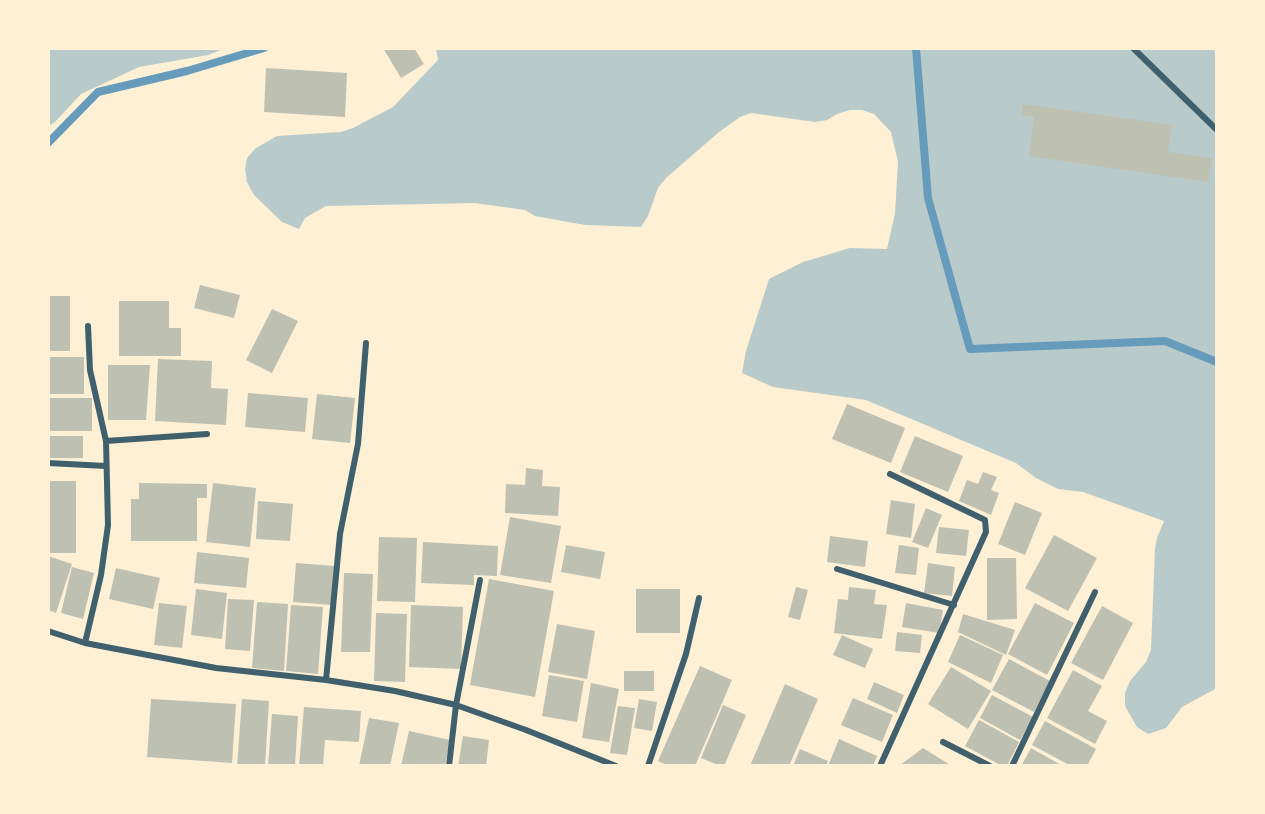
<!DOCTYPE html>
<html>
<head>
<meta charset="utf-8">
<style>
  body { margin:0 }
  #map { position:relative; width:1265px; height:814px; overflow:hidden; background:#fdf0d5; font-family:Literata,serif }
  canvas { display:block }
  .frame { position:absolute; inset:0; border:50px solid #fdf0d5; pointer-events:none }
</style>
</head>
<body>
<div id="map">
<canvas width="1265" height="814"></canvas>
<div class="frame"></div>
</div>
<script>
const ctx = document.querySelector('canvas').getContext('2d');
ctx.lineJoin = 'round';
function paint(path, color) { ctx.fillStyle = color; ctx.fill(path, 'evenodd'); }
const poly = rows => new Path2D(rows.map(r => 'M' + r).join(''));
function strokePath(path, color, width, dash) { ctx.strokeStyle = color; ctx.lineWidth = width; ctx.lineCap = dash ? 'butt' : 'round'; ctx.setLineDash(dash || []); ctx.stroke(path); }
paint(poly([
  [48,48,226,48,208,55,139,67,81,94,54,123,48,126],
  [436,48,1217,48,1217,688,1182,707,1166,728,1148,734,1137,727,1125,706,1125,693,1130,681,1146,662,1151,650,1155,549,1157,538,1164,521,1083,492,1058,489,1036,478,1016,463,866,400,773,387,742,373,746,351,769,279,803,262,850,248,887,249,895,214,898,162,891,132,874,114,862,110,850,110,837,114,827,120,815,122,751,113,740,117,719,132,666,178,658,188,648,216,641,227,585,225,535,216,525,210,475,203,326,206,305,218,299,229,282,222,254,195,247,182,245,169,247,158,256,148,277,136,341,132,353,128,393,107,438,60]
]), '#b9caca');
strokePath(poly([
  [916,48,928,198,970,349,1165,341,1217,362],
  [48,143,98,92,187,71,264,48]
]), '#669bbc', 8);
paint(poly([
  [383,48,414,48,424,64,401,78],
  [266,68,347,73,345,117,264,112],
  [1023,104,1172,125,1168,152,1212,158,1208,182,1029,156,1034,117,1021,115],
  [200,285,240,295,234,318,194,308],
  [48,296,70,296,70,351,48,351],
  [119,301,169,301,169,328,181,328,181,356,119,356],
  [272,309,298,321,272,373,246,360],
  [48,357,84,357,84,394,48,394],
  [158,359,212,361,211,388,228,389,226,425,155,421],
  [108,365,150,365,146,420,108,420],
  [248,393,308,398,305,432,245,427],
  [317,394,355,398,350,443,312,439],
  [48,398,92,398,92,431,48,431],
  [847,404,905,428,891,463,832,439],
  [49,436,83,436,83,458,49,458],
  [915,436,963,456,948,492,900,472],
  [526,468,543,470,542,486,560,487,558,516,505,513,506,484,525,485],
  [983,472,997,477,991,490,999,493,991,515,959,501,967,480,978,484],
  [48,481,76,481,76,553,48,553],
  [139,483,207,484,207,498,197,498,197,541,131,541,131,499,139,499],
  [213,483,256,488,250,547,206,542],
  [891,500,915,504,911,538,886,534],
  [258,501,293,504,290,541,256,539],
  [1015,502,1042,513,1025,555,998,544],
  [926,508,942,515,928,548,912,542],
  [510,517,561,526,551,583,500,575],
  [939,527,969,530,966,556,936,553],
  [1054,535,1097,558,1068,611,1025,588],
  [830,536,868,541,865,567,827,562],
  [379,537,417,538,415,602,377,601],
  [423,542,498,546,497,576,474,575,474,585,421,583],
  [566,545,605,552,600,579,561,572],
  [899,545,919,548,916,575,895,573],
  [197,552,249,558,246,588,194,583],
  [48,556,72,564,56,613,48,610],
  [987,558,1016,558,1017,619,987,620],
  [296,563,335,566,332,605,293,602],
  [928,563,955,567,952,596,924,593],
  [72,567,94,573,83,619,61,613],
  [116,568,160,578,153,609,109,599],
  [344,573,373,574,370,652,341,652],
  [489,579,554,591,535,697,470,685],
  [796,587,808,590,800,620,788,617],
  [849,587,876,590,874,604,887,605,882,639,834,633,838,599,848,600],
  [196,589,227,593,222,639,191,635],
  [636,589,680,589,680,633,636,633],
  [228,599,254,600,250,651,225,649],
  [257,602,288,604,284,671,252,668],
  [159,603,187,606,182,648,154,645],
  [906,603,943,610,939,633,902,627],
  [1035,603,1074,623,1047,675,1008,654],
  [291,605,323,607,318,674,286,671],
  [411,605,463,607,461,669,409,667],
  [1102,606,1133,623,1103,680,1071,663],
  [376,613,407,614,405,682,374,681],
  [963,614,1015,630,1006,655,958,632],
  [557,624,595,631,587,679,548,672],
  [897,632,922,635,920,653,895,651],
  [842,635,873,649,865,668,833,655],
  [960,635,1003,655,991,683,948,662],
  [1009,659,1050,681,1034,712,992,690],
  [700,666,732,680,695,766,670,766,658,761],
  [951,667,991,691,968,729,928,704],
  [1073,670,1102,686,1088,711,1107,721,1095,744,1047,718],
  [624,671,654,671,654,691,624,691],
  [549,675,584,681,577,722,542,716],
  [874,682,904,695,897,713,867,699],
  [591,683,619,689,609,742,582,738],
  [785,684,818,699,789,766,750,766],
  [992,695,1033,717,1020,740,980,718],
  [853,698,893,715,882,742,841,725],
  [151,699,236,704,232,763,147,757],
  [242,699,269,701,265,766,237,766],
  [639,699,657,702,652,731,634,728],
  [723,705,746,715,724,766,720,766,701,758],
  [618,706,635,708,627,755,610,753],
  [304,707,361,711,359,742,325,740,323,766,299,766],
  [272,714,298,716,295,766,268,766],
  [369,718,399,723,390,766,359,766],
  [979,720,1019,742,1007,766,1002,766,965,746],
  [1045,721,1096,749,1087,766,1071,766,1032,745],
  [409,731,450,740,445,766,401,766],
  [463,736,489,740,486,766,458,766],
  [839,739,877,756,873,766,828,766],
  [923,748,952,766,899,766],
  [1031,748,1063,766,1021,766],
  [800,749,828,761,826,766,793,766]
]), '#bec0b2');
strokePath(poly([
  [1133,48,1217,130],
  [106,441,207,434],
  [48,463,106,466],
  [837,569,954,605],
  [48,631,85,643,216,668,326,680,395,691,456,705,526,730,616,766],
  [85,643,101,575,108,525,106,441,90,370,88,326],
  [326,680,340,534,358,444,366,343],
  [943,742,990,766],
  [449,766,456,705,480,580],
  [648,766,686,654,699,598],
  [880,766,986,532,985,520,890,474],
  [1012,766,1095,592]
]), '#3f606c', 6);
</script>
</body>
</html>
